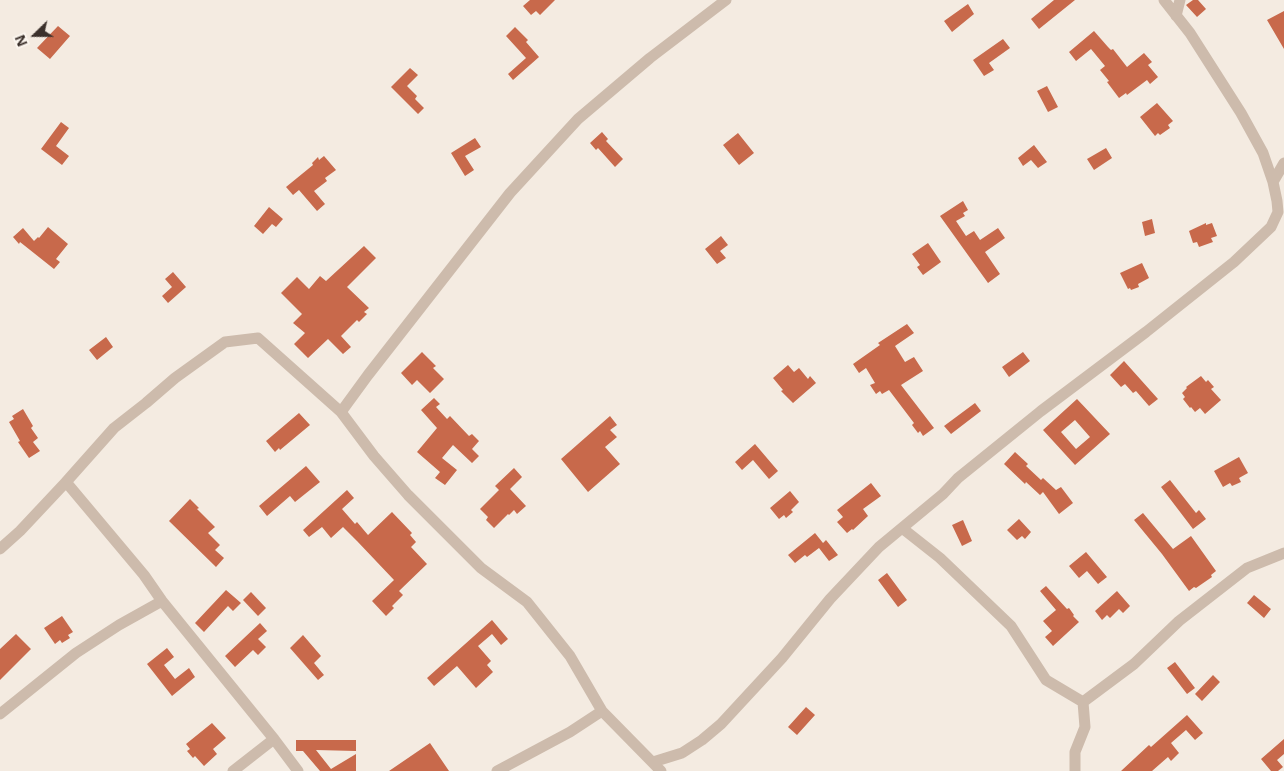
<!DOCTYPE html>
<html>
<head>
<meta charset="utf-8">
<style>
  body { margin:0 }
  #map { position:relative; width:1284px; height:771px; overflow:hidden; background:#f4ebe1; font-family:"Noto Sans",sans-serif }
  canvas { display:block }
  .north { position:absolute; left:10px; top:10px; width:50px; height:50px; -webkit-text-stroke:4px #fbf5ee; paint-order:stroke; rotate:248deg; font-size:14px; font-weight:700; line-height:20px; text-align:center; color:#3b302b }
  .north::after { content:''; display:block; margin:auto; width:18px; height:22px; background:#3b302b; clip-path:polygon(50% 0,100% 100%,50% 72%,0 100%) }
</style>
</head>
<body>
<div id="map">
<canvas width="1284" height="771"></canvas>
<div class="north">N</div>
</div>
<script>
const ctx = document.querySelector('canvas').getContext('2d');
ctx.lineJoin = 'round';
function paint(path, color) { ctx.fillStyle = color; ctx.fill(path, 'evenodd'); }
const poly = rows => new Path2D(rows.map(r => 'M' + r).join(''));
function strokePath(path, color, width, dash) { ctx.strokeStyle = color; ctx.lineWidth = width; ctx.lineCap = dash ? 'butt' : 'round'; ctx.setLineDash(dash || []); ctx.stroke(path); }
paint(poly([
  [530,0,555,0,540,15,536,11,531,15,523,6],
  [1054,0,1075,0,1039,29,1031,19],
  [1193,0,1198,0,1206,9,1197,17,1186,5],
  [968,4,974,14,952,32,944,21],
  [1284,11,1284,49,1267,20],
  [58,26,70,36,50,59,37,48],
  [515,27,528,40,526,42,539,57,513,80,508,74,526,58,506,36],
  [1094,31,1108,47,1111,50,1113,49,1127,67,1144,53,1152,62,1148,65,1158,77,1150,84,1147,80,1127,95,1126,93,1119,98,1107,82,1109,81,1100,70,1105,66,1091,49,1076,61,1069,52],
  [1003,39,1010,48,989,63,994,70,984,76,973,60],
  [410,68,418,75,407,86,417,96,415,99,424,108,418,114,391,87],
  [1047,86,1058,107,1048,112,1037,91],
  [1157,103,1173,121,1168,125,1170,128,1160,135,1158,133,1155,136,1140,117],
  [61,122,69,128,56,146,69,156,62,165,41,149],
  [602,132,608,139,606,141,623,159,615,167,598,148,596,150,590,143],
  [738,133,754,153,739,165,723,145],
  [475,138,481,147,465,156,474,170,465,176,451,153],
  [1034,145,1047,162,1038,168,1031,160,1023,166,1018,158],
  [1106,148,1112,158,1094,170,1087,159],
  [324,156,336,170,325,178,327,181,314,191,325,204,317,211,299,190,293,195,286,187,313,165,312,163,318,157,319,160],
  [963,201,968,210,963,213,965,216,956,221,966,236,974,231,980,240,998,228,1005,238,985,252,1000,274,988,283,940,216],
  [269,207,283,219,276,227,272,224,263,234,254,226],
  [1152,219,1155,233,1145,236,1142,222],
  [1206,223,1206,225,1212,223,1217,236,1211,238,1213,242,1199,247,1197,242,1193,243,1189,231],
  [48,227,68,244,56,259,60,262,54,269,20,242,19,244,13,237,23,228,34,241,38,237,39,238],
  [721,236,728,245,720,251,726,258,717,264,705,249],
  [928,243,941,262,923,275,917,267,920,265,912,254],
  [364,246,376,258,347,287,369,308,364,312,367,314,359,322,357,320,341,336,351,347,343,354,328,339,308,358,294,344,305,333,293,323,302,314,281,293,297,277,309,289,320,276,326,281],
  [1142,263,1149,278,1138,284,1139,287,1131,290,1130,288,1128,289,1120,273],
  [173,272,186,287,168,303,162,296,172,287,165,279],
  [907,324,914,333,895,346,905,362,914,357,923,371,901,385,934,428,923,436,920,431,918,433,912,425,914,423,889,390,882,394,880,391,876,394,870,385,875,383,866,368,859,373,853,364,880,345,878,343],
  [106,337,113,347,97,360,89,350],
  [422,352,436,366,433,368,444,379,430,393,417,380,412,385,401,373],
  [1023,352,1030,361,1009,377,1002,367],
  [1124,361,1158,399,1149,406,1136,391,1133,393,1125,384,1121,387,1110,375],
  [788,365,794,372,799,368,808,379,810,376,816,383,793,403,781,391,783,390,773,378],
  [1201,376,1206,382,1208,380,1214,387,1211,389,1221,400,1205,414,1200,408,1195,412,1191,407,1190,408,1183,399,1185,397,1182,393,1187,388,1186,387],
  [434,398,440,404,436,407,447,419,450,416,469,436,472,434,479,441,472,449,479,456,472,463,453,445,442,458,457,470,445,485,435,478,440,472,417,452,437,428,421,410],
  [1077,399,1110,434,1075,465,1043,430],
  [1075,420,1090,437,1076,449,1061,432],
  [975,403,981,411,951,434,944,426],
  [23,409,33,426,31,428,38,438,33,442,40,451,29,458,18,442,20,441,9,422,14,419,12,416],
  [299,413,310,425,280,450,279,448,275,452,266,441],
  [610,416,617,425,610,430,617,437,605,447,620,464,588,492,561,459],
  [755,444,778,471,769,479,753,460,742,470,735,462],
  [1015,452,1028,464,1026,466,1041,480,1043,478,1056,490,1061,487,1073,503,1059,514,1043,492,1040,495,1026,482,1025,484,1004,464],
  [1239,457,1248,473,1239,478,1241,482,1232,486,1230,483,1223,487,1214,471],
  [306,466,320,482,295,502,290,496,267,516,259,506],
  [514,468,522,477,510,489,526,506,517,514,514,510,509,515,508,514,494,528,486,520,488,517,480,509,499,490,495,486],
  [1170,480,1196,513,1199,510,1206,519,1193,529,1161,487],
  [871,483,881,496,863,509,868,516,853,530,852,529,847,533,837,522,843,517,837,510],
  [347,490,354,498,342,509,355,524,357,522,368,535,392,512,412,533,410,535,416,542,411,547,427,564,399,591,403,595,392,606,394,608,386,616,372,601,394,580,357,541,343,527,331,538,322,527,309,537,303,530],
  [790,491,799,502,791,510,793,512,786,518,784,515,779,519,770,508],
  [190,499,199,508,197,509,215,527,208,533,220,545,215,550,224,558,216,567,169,521],
  [1143,513,1173,549,1191,536,1216,571,1211,575,1212,577,1196,588,1194,587,1189,591,1162,554,1134,520],
  [1019,519,1031,532,1025,539,1022,536,1017,540,1007,530],
  [963,520,972,541,962,546,952,525],
  [815,533,823,543,826,540,838,555,829,561,819,548,807,557,805,555,795,563,788,555],
  [1086,552,1107,577,1098,584,1087,571,1079,578,1069,566],
  [887,573,907,600,898,607,878,580],
  [1046,586,1067,609,1069,608,1074,615,1073,616,1079,622,1053,646,1045,637,1052,631,1043,621,1056,610,1040,591],
  [226,590,241,603,233,611,228,606,204,632,195,623],
  [1117,591,1130,606,1123,613,1119,609,1110,618,1107,615,1102,620,1095,611],
  [251,592,266,608,258,616,243,600],
  [1254,595,1271,609,1264,618,1247,603],
  [62,616,73,632,68,635,70,638,62,643,60,640,55,644,44,628],
  [492,620,508,639,501,645,492,634,478,646,491,661,487,665,493,672,476,688,457,666,434,686,427,678],
  [260,623,267,631,258,639,266,647,258,655,253,650,235,667,225,656],
  [16,634,31,649,0,680,0,649],
  [303,635,321,656,314,663,324,675,318,680,290,648],
  [167,648,174,657,164,665,175,679,189,668,195,677,172,696,147,664],
  [1175,662,1195,688,1187,694,1167,668],
  [1213,675,1220,682,1202,701,1195,694],
  [806,707,815,715,797,735,788,727],
  [1187,715,1203,733,1195,740,1186,730,1171,743,1179,753,1171,761,1168,757,1152,771,1121,771,1149,745,1151,747],
  [212,723,226,738,213,749,217,754,204,766,195,756,193,758,187,751,190,749,186,744],
  [1284,739,1284,754,1277,760,1283,767,1278,771,1271,771,1261,759],
  [296,740,356,740,356,751,316,750,331,769,356,754,356,771,320,771,303,751,296,751],
  [430,743,449,771,389,771]
]), '#c8694b');
strokePath(poly([
  [1176,16,1180,0],
  [1273,182,1284,163],
  [341,412,368,375,510,193,578,119,650,58,726,0],
  [902,528,940,558,1011,626,1046,680,1083,702],
  [0,549,20,531,66,482],
  [0,714,76,653,119,625,162,601],
  [653,762,682,753,702,740,721,724,782,658,830,599,879,547,943,494,958,478,1041,411,1146,332,1234,262,1271,227,1278,212,1277,201,1273,182,1263,153,1241,113,1190,33,1164,0],
  [233,771,274,739],
  [298,771,274,739,162,601,144,575,66,482,114,428,146,403,175,378,225,342,258,338,341,412,374,456,408,495,481,568,527,602,570,656,602,711,661,771],
  [497,771,570,732,602,711],
  [1075,771,1075,752,1085,727,1083,702,1134,664,1179,621,1247,568,1284,553]
]), '#cdbbac', 11);
</script>
</body>
</html>
